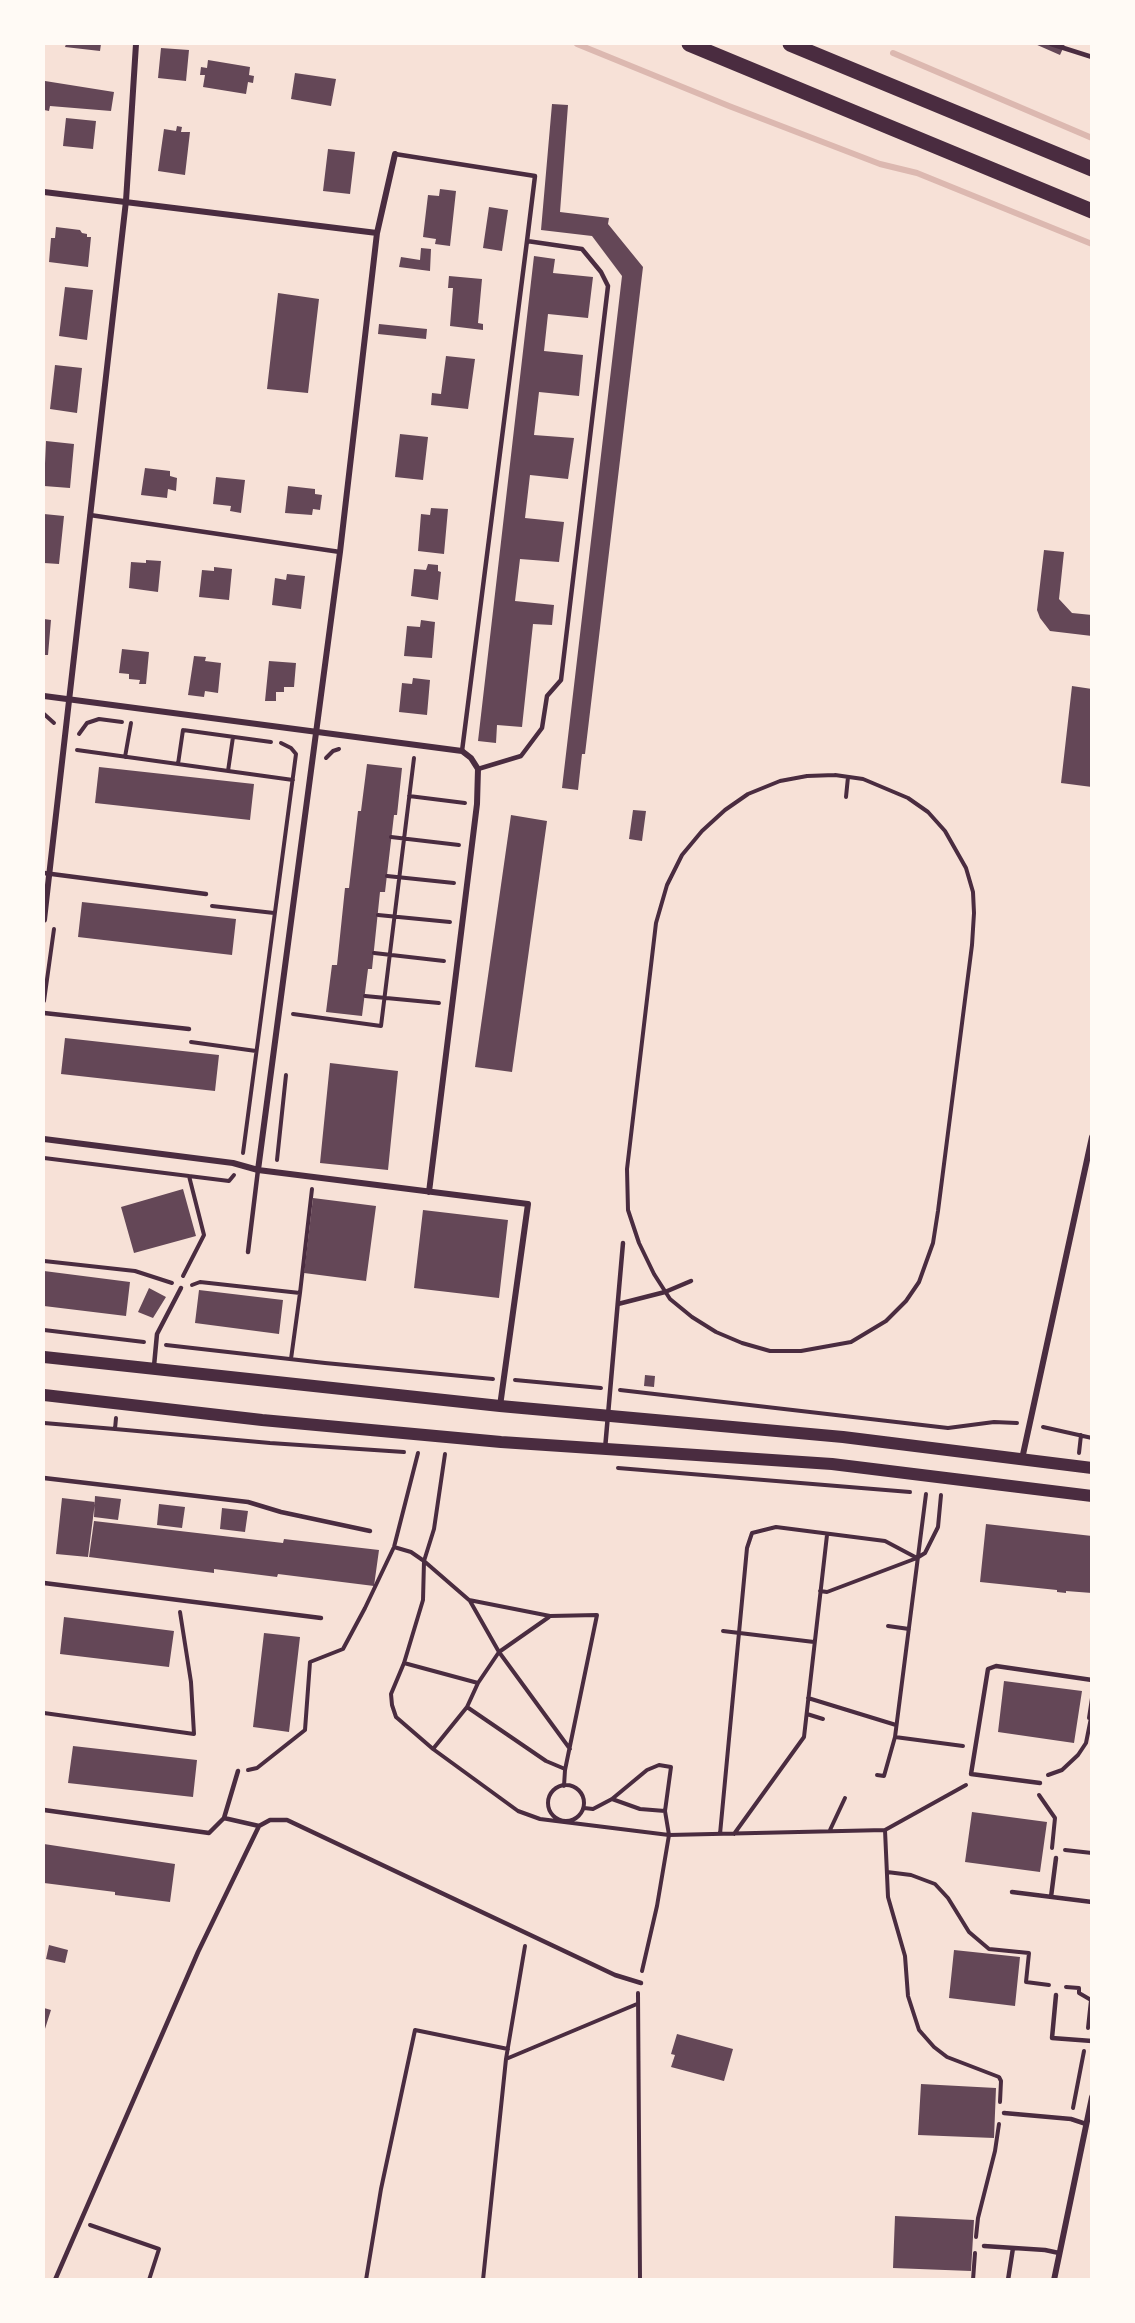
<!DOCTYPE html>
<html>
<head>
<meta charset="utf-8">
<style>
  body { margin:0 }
  #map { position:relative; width:1135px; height:2323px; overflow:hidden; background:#f7e1d7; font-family:"Sofia Sans Condensed",sans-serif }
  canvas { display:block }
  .frame { position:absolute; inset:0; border:45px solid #fffaf5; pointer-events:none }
</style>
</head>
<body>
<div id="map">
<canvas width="1135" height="2323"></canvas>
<div class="frame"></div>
</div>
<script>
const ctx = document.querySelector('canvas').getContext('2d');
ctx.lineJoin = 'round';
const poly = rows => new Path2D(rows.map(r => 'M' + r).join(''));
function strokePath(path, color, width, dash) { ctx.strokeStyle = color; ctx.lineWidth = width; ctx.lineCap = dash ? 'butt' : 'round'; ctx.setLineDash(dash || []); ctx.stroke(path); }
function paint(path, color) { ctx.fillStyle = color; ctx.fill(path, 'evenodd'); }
strokePath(poly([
  [577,44,729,106,880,164,917,173,1092,244],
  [893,53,1092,138]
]), '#dcb8b0', 6);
paint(poly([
  [66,44,101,44,100,51,65,47],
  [1035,44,1065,44,1060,55],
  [161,48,189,50,186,81,158,78],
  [208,60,250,67,249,75,254,76,253,83,248,82,246,94,203,87,205,75,200,75,201,67,207,68],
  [295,73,336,79,331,106,291,99],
  [45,81,114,92,111,111,50,106,49,111,44,110],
  [552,104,568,105,560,212,609,218,608,224,643,267,585,754,582,754,578,790,562,788,622,276,592,236,541,230],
  [66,118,96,121,93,149,63,146],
  [177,126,182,127,181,132,190,132,185,175,158,171,164,129,176,131],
  [328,149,355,152,350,194,323,191],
  [440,189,456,191,450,246,435,244,436,239,423,237,428,195,439,196],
  [489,207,508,210,502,251,483,248],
  [56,227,80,230,82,233,87,234,87,237,91,237,88,267,49,262,51,238,55,238],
  [421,248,431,249,430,271,399,267,401,257,420,260],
  [534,256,555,259,553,273,593,277,588,318,548,314,544,351,583,355,579,396,539,392,534,435,574,438,568,479,530,475,525,518,564,522,559,562,520,559,515,601,554,605,552,625,533,624,522,727,497,725,496,743,478,741],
  [449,276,482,279,478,323,483,324,483,330,450,326,453,288,448,288],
  [65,287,93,290,87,340,59,336],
  [278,293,319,299,308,393,267,389],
  [379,324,427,329,426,339,378,334],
  [446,356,475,359,468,409,431,405,432,393,441,394],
  [55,365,82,368,77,413,50,409],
  [400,434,428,437,423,480,395,477],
  [46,441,74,444,70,488,44,486],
  [145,468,170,471,170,476,177,478,176,491,168,489,167,498,141,495],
  [216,477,245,480,241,513,230,511,231,506,213,504],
  [288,486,315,489,315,494,322,495,320,510,313,509,312,515,285,513],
  [431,508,448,509,444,554,418,551,421,514,430,515],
  [44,514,64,516,59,564,44,563],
  [1044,550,1064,552,1059,599,1072,613,1092,615,1092,636,1050,631,1040,618,1037,610],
  [146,560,161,561,158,592,129,588,131,562,146,563],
  [428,564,438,565,438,571,441,572,438,600,411,596,414,569,426,570],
  [214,567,232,569,229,600,199,597,202,570,214,571],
  [287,574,305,576,301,609,272,605,275,578,286,580],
  [44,619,51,620,48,655,44,655],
  [421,620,435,622,432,658,404,656,407,626,420,627],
  [122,649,149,652,146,684,139,684,140,680,129,679,129,674,119,673],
  [194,656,206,657,205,661,221,663,218,693,205,691,204,697,188,695],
  [269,661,296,663,294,687,284,687,284,692,276,692,276,701,265,701],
  [413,678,430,680,427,715,399,712,402,683,412,684],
  [1072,686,1092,689,1092,787,1061,783],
  [367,764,402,768,397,815,394,815,385,892,380,892,372,969,368,969,362,1016,326,1012,332,965,337,965,345,888,349,888,358,811,361,811],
  [99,767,254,784,250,820,95,803],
  [633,810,646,811,642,841,629,839],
  [511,815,547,821,512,1072,475,1067],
  [82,902,236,919,232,955,78,937],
  [65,1038,219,1055,215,1091,61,1074],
  [330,1063,398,1071,388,1170,320,1163],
  [183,1189,196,1236,134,1253,121,1207],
  [313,1198,376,1206,366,1281,304,1273],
  [423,1210,508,1220,499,1298,414,1288],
  [44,1271,130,1282,126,1316,44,1306],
  [149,1288,166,1297,153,1318,138,1312],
  [199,1290,283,1300,279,1334,195,1323],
  [645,1375,655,1376,654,1387,644,1386],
  [95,1496,121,1499,118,1520,94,1517],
  [62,1498,95,1502,88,1557,56,1554],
  [159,1504,185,1507,182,1528,157,1525],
  [222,1508,248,1511,245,1532,220,1529],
  [94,1521,283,1543,284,1539,379,1550,374,1586,278,1574,277,1577,214,1569,214,1573,89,1557],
  [986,1524,1092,1536,1092,1593,1066,1591,1066,1593,1057,1592,1057,1590,980,1582],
  [64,1617,174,1631,169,1667,60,1654],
  [264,1633,300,1637,289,1732,253,1727],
  [1004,1681,1082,1691,1074,1743,998,1732],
  [73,1746,197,1760,193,1797,68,1783],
  [972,1812,1047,1822,1040,1872,965,1862],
  [44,1844,175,1864,170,1902,115,1895,115,1892,44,1883],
  [49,1945,68,1950,65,1963,46,1959],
  [954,1950,1020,1957,1015,2006,949,1998],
  [44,2008,51,2010,44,2032],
  [677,2034,733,2049,724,2081,671,2067,675,2055,671,2054],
  [921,2084,996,2088,994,2138,918,2135],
  [895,2216,974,2220,971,2271,893,2268]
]), '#644757');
strokePath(poly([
  [44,714,54,723],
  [183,730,271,742],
  [79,734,87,723,99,719,122,722],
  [77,750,293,780],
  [125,757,131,723],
  [326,758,333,751,339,749],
  [178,764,183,730],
  [228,771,233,737],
  [835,775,863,779,908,798,928,812,945,831,966,868,973,892,974,913,972,945,938,1211,933,1243,919,1282,906,1301,886,1321,851,1342,801,1351,770,1351,742,1343,716,1332,692,1317,670,1299,654,1274,639,1243,628,1210,627,1169,656,923,667,885,682,855,702,831,725,810,748,794,780,781,807,776,835,775],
  [409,796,465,803],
  [846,797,848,777],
  [391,837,459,845],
  [387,876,454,883],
  [212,906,274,913],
  [378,915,450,922],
  [374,953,444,961],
  [365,996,439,1003],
  [44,1001,54,929],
  [293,1014,381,1026,414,758],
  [191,1042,256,1051],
  [243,1153,296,754,291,748,281,743],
  [44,1158,229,1181,234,1175],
  [277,1160,286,1075],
  [44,1261,135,1271,172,1283],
  [183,1276,204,1235,189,1176],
  [192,1285,200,1282,300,1293,291,1359],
  [300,1293,312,1189],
  [44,1330,144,1342],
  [166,1345,325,1363,493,1379],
  [515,1380,601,1388],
  [620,1390,948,1428,994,1422,1017,1423],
  [44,1423,115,1429,116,1418],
  [1043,1427,1092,1438],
  [115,1429,270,1443,404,1452],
  [1079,1453,1081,1435],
  [445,1454,434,1529,424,1561,423,1600,404,1663,391,1694,392,1705,396,1717,433,1749,518,1811,540,1819,669,1835,885,1830,966,1785],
  [618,1468,910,1492],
  [394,1547,411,1552,424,1561,469,1600,550,1616,597,1615,565,1770,564,1786],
  [917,1558,925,1553,938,1527,941,1495],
  [470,1601,499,1652,570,1749],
  [888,1626,909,1629],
  [723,1631,814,1642],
  [404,1663,478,1683],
  [808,1698,896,1725],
  [1092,1698,1089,1718,1092,1718],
  [467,1707,546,1761,565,1769],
  [44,1713,194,1734,191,1682,180,1612],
  [807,1714,823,1719],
  [895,1737,963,1746],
  [433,1749,467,1707,478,1683,499,1652,549,1617],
  [248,1770,257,1768,305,1730,310,1662,343,1649,365,1608,394,1547,418,1453],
  [877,1775,884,1776,895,1737,926,1494],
  [1048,1775,1062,1770,1078,1755,1086,1743,1091,1718],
  '548 1803a18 18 0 1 1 36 0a18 18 0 1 1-36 0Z',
  [1039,1795,1055,1818,1052,1848],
  [612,1799,640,1809,665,1811,669,1835,657,1906,642,1971],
  [584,1808,593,1809,612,1799,647,1770,659,1765,671,1767,665,1811],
  [830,1830,845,1798],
  [885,1830,888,1897,905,1956,908,1996,919,2030,934,2047,947,2057,999,2077,1001,2081,1000,2102],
  [720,1834,747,1548,752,1533,776,1527,885,1541,917,1558,827,1592,820,1591],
  [734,1834,804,1737,827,1535],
  [1065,1850,1092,1853],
  [887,1872,911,1875,935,1884,948,1898,969,1932,989,1949,1029,1953,1026,1982,1049,1985],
  [1066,1987,1079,1988,1079,1993,1091,2000,1088,2028],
  [638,1993,640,2280],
  [506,2059,637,2004],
  [1073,2108,1084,2051],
  [90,2225,159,2249,149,2280],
  [976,2237,978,2218,995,2151,999,2124],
  [366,2280,381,2189,415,2030,508,2049],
  [483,2280,506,2059,525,1946],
  [973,2280,975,2253]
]), '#4a2c40', 4);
strokePath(poly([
  [1051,44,1092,57],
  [395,154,535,176,527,241],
  [90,515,340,552],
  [462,751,527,241,582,249,601,272,608,286,561,680,547,696,542,728,521,756,478,769],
  [44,873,206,894],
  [44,1013,189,1029],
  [248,1252,258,1170],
  [618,1304,665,1292,691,1281],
  [154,1366,157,1334,181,1288],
  [605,1449,623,1243],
  [44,1478,248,1502,281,1512,370,1531],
  [44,1583,321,1618],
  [1040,1783,971,1774,988,1669,996,1666,1092,1680],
  [44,1810,209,1833,224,1818,238,1771],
  [224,1818,259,1826],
  [1012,1892,1092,1902],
  [1051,1897,1056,1858],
  [1056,1995,1052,2038,1092,2041],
  [1004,2113,1071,2119,1086,2124],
  [984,2246,1045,2250,1059,2253],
  [55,2280,198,1952,259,1826,270,1820,287,1820,615,1975,641,1983],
  [1008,2280,1013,2248]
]), '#4a2c40', 4.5);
strokePath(poly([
  [395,154,377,233,340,552,258,1170,528,1204,500,1406],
  [44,192,377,233],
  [44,696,462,751,471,758,478,769,477,804,429,1192],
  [44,920,126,201,136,44],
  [44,1139,233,1163,258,1170],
  [1022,1459,1092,1137],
  [1054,2280,1092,2097]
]), '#4a2c40', 6);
strokePath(poly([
  [44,1357,500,1406,843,1437,1092,1468],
  [44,1395,262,1420,501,1442,832,1464,1092,1496]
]), '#4a2c40', 12);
strokePath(poly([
  [689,44,1092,211],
  [790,44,1092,169]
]), '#4a2c40', 15);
</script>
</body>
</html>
